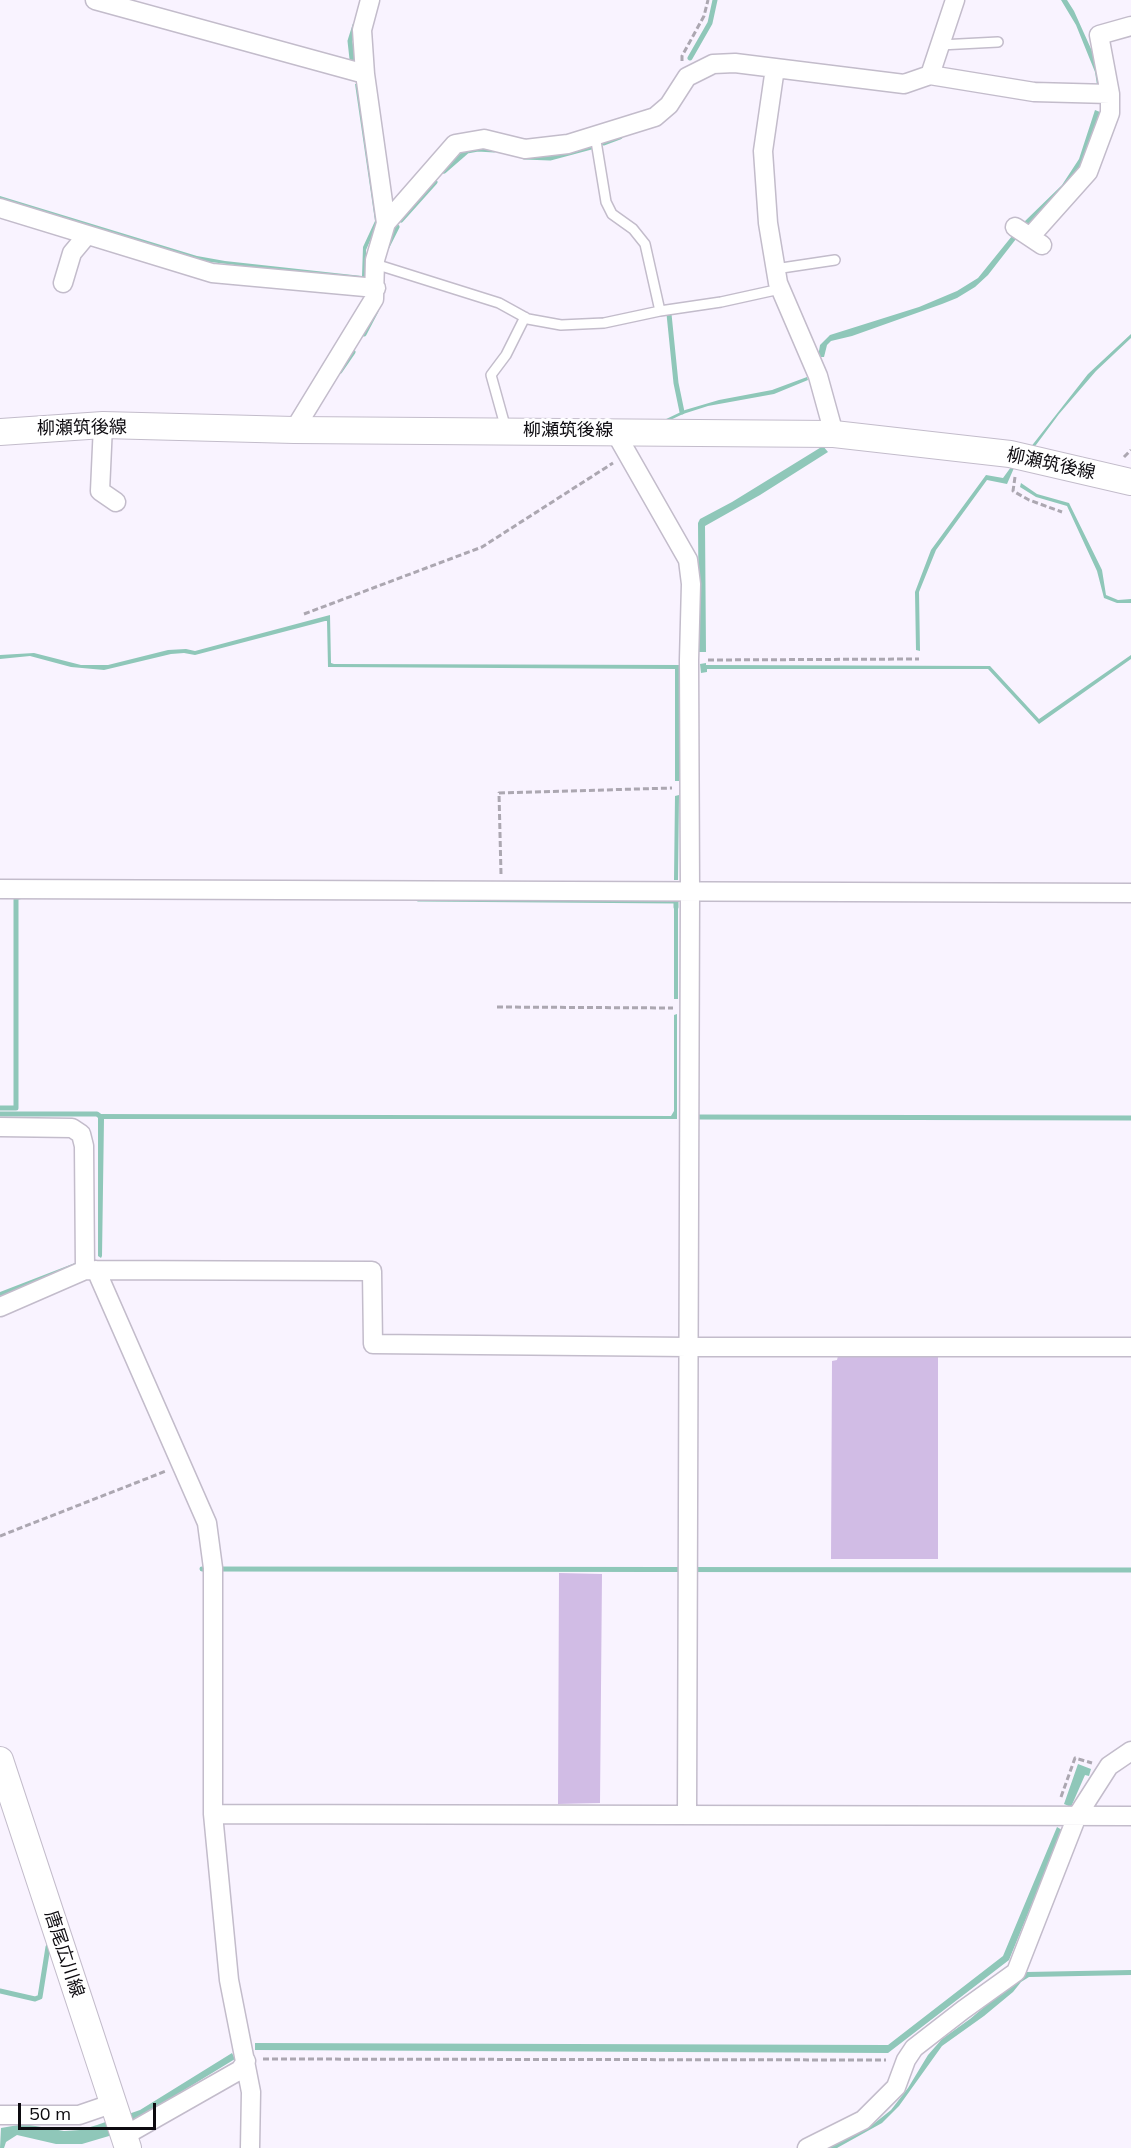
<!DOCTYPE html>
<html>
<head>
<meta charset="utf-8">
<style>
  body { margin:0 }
  #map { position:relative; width:1131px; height:2148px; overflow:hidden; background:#f9f3ff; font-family:Mulish,sans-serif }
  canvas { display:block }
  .scale { position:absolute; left:18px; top:2103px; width:138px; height:27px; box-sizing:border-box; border:3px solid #0d0b10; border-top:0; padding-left:8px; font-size:18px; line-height:21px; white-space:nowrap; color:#0d0b10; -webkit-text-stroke:4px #fff; paint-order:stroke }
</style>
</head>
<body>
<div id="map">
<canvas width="1131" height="2148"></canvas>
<div class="scale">50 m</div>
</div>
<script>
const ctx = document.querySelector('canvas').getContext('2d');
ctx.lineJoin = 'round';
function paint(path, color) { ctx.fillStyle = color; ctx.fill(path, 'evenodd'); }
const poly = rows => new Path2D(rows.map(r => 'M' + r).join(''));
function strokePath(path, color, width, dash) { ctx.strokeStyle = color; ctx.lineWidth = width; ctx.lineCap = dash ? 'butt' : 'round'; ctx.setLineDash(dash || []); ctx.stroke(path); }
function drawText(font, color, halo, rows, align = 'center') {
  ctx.font = font + ' Mulish,"Noto Sans JP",sans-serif'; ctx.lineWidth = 6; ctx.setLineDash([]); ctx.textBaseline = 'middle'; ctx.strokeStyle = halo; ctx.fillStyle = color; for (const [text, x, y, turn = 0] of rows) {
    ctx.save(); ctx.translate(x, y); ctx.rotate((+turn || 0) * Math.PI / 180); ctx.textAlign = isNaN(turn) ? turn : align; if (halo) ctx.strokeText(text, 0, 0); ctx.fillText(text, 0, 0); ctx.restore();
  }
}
paint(poly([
  [839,1352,938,1353,938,1559,831,1559,832,1361,837,1360],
  [559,1573,602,1574,600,1803,558,1804]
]), '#d1bce5');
paint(poly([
  [1061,0,1067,0,1074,11,1092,51,1101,85,1097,85,1095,72,1076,25],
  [355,84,358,84,377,225,366,250,366,275,365,278,359,280,202,261,0,200,0,196,197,256,225,261,362,276,363,247,375,221],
  [1095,110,1100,112,1079,169,1028,226,1023,223,1062,185,1079,159],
  [1012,236,1016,239,988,275,975,287,957,298,942,304,852,336,831,341,827,345,824,357,818,357,820,345,830,335,919,307,957,291,978,278],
  [1131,334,1131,338,1096,371,1059,414,1033,449,1030,448,1088,374],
  [807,377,808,380,774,394,708,406,683,414,664,423,662,421,685,410,719,400,772,390],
  [823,446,828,452,760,495,705,526,706,652,699,652,698,523,700,519,732,502],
  [1011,467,1014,468,1007,484,987,480,936,550,919,592,920,651,916,650,915,592,931,550,986,475,1003,478],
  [1021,483,1037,494,1069,503,1102,570,1106,595,1118,600,1131,599,1131,603,1117,603,1104,598,1097,571,1067,506,1036,497,1020,487],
  [330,615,331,663,334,664,681,665,681,670,679,671,679,781,675,781,675,669,328,667,327,621,325,621,195,655,184,653,171,654,104,670,71,667,30,656,0,659,0,655,34,653,81,665,108,665,168,650,186,649,195,651],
  [1131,655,1131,659,1039,724,988,669,707,669,707,672,701,673,700,664,706,663,706,665,990,666,1039,719],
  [679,795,678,880,674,880,675,796],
  [674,901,678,901,678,999,674,999],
  [677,1014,677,1119,104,1119,102,1256,101,1258,98,1256,98,1114,671,1116,674,1111,674,1015],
  [75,1263,76,1267,0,1296,0,1292],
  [1078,1764,1091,1769,1089,1776,1085,1775,1071,1807,1064,1804],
  [1057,1827,1062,1830,1009,1960,888,2053,255,2050,255,2043,888,2045,1003,1956],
  [1131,1970,1131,1975,1029,1977,1021,1982,1013,1992,984,2016,942,2046,899,2106,882,2123,837,2148,828,2148,871,2126,891,2110,908,2088,928,2055,942,2039,970,2019,1026,1972],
  [232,2053,235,2059,109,2136,82,2144,56,2144,17,2135,6,2142,4,2148,0,2148,1,2128,24,2124,64,2131,80,2130,97,2125,140,2110]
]), '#8fc7b9');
strokePath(poly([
  [690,58,710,23,715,0],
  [352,59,350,41,355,25],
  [604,143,620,137],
  [524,157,550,158,591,147],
  [444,171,467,151,478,149,494,150],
  [401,220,435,182],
  [387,247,397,227],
  [669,314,676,383,682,412],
  [364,334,376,311],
  [340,371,353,352],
  [418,899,676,901,676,907],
  [0,1108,16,1108,16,897,19,897],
  [0,1114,97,1114,101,1117],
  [699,1117,1131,1118],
  [202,1569,1131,1570],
  [0,1991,35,1999,40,1997,48,1947]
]), '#8fc7b9', 5);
const service = poly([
  [940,45,998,42],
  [595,135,606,202,612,214,633,229,645,244,660,311],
  [375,264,499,303,528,319,561,325,604,323,660,311,721,302,780,289],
  [775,269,835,260],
  [506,429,491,375,506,355,525,317]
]);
const minor = poly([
  [95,0,365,74],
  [775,68,763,151,768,223,778,283,818,376,834,434],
  [930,75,955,0],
  [0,208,212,273,376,288],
  [386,223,455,144,484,139,525,149,568,144,655,117,669,105,687,77,713,64,735,63,904,84,930,75,1034,92,1110,94],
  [1015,227,1042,245],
  [1030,237,1088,172,1110,113,1110,94,1099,35,1131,26],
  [63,283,72,253,87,235],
  [103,425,100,491,116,502],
  [294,430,374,299,375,260,386,223,365,74,362,30,370,0],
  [615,432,688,560,691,584,689,660,690,892,687,1815],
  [0,889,1131,893],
  [0,1127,72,1128,81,1134,84,1146,85,1270],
  [96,1270,207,1523,213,1568,213,1814,229,1980,251,2092,250,2148],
  [0,1307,85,1270,372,1271,373,1344,688,1347,1131,1347],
  [213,1814,1131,1816],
  [0,2115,79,2115,114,2103],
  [124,2136,240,2070,246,2061],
  [807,2148,863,2120,896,2087,906,2060,914,2048,963,2010,1016,1972,1077,1816,1109,1766,1131,1751]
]);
const secondary = poly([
  [0,432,103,425,294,430,834,434,1010,454,1131,482],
  [0,1760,128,2148]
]);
strokePath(service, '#c3bccb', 12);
strokePath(minor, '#c3bccb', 21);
strokePath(secondary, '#c3bccb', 28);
strokePath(poly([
  [682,61,682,56,704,16,708,0],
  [1124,457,1131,450],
  [1015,477,1013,491,1029,500,1062,512],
  [304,614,482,547,613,463],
  [708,660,919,659],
  [501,874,499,793,672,788],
  [497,1007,673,1008],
  [0,1536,166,1471],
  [1061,1797,1075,1758,1092,1763],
  [263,2059,886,2060]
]), '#aca7b1', 3, [6, 3]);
strokePath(service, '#fff', 9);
strokePath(minor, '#fff', 18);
strokePath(secondary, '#fff', 26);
drawText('18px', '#0d0b10', '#fff', [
  ["柳瀬筑後線",82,428,-1],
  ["柳瀬筑後線",568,431],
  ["柳瀬筑後線",1051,464,12],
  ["唐尾広川線",64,1954,72]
]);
</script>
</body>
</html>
